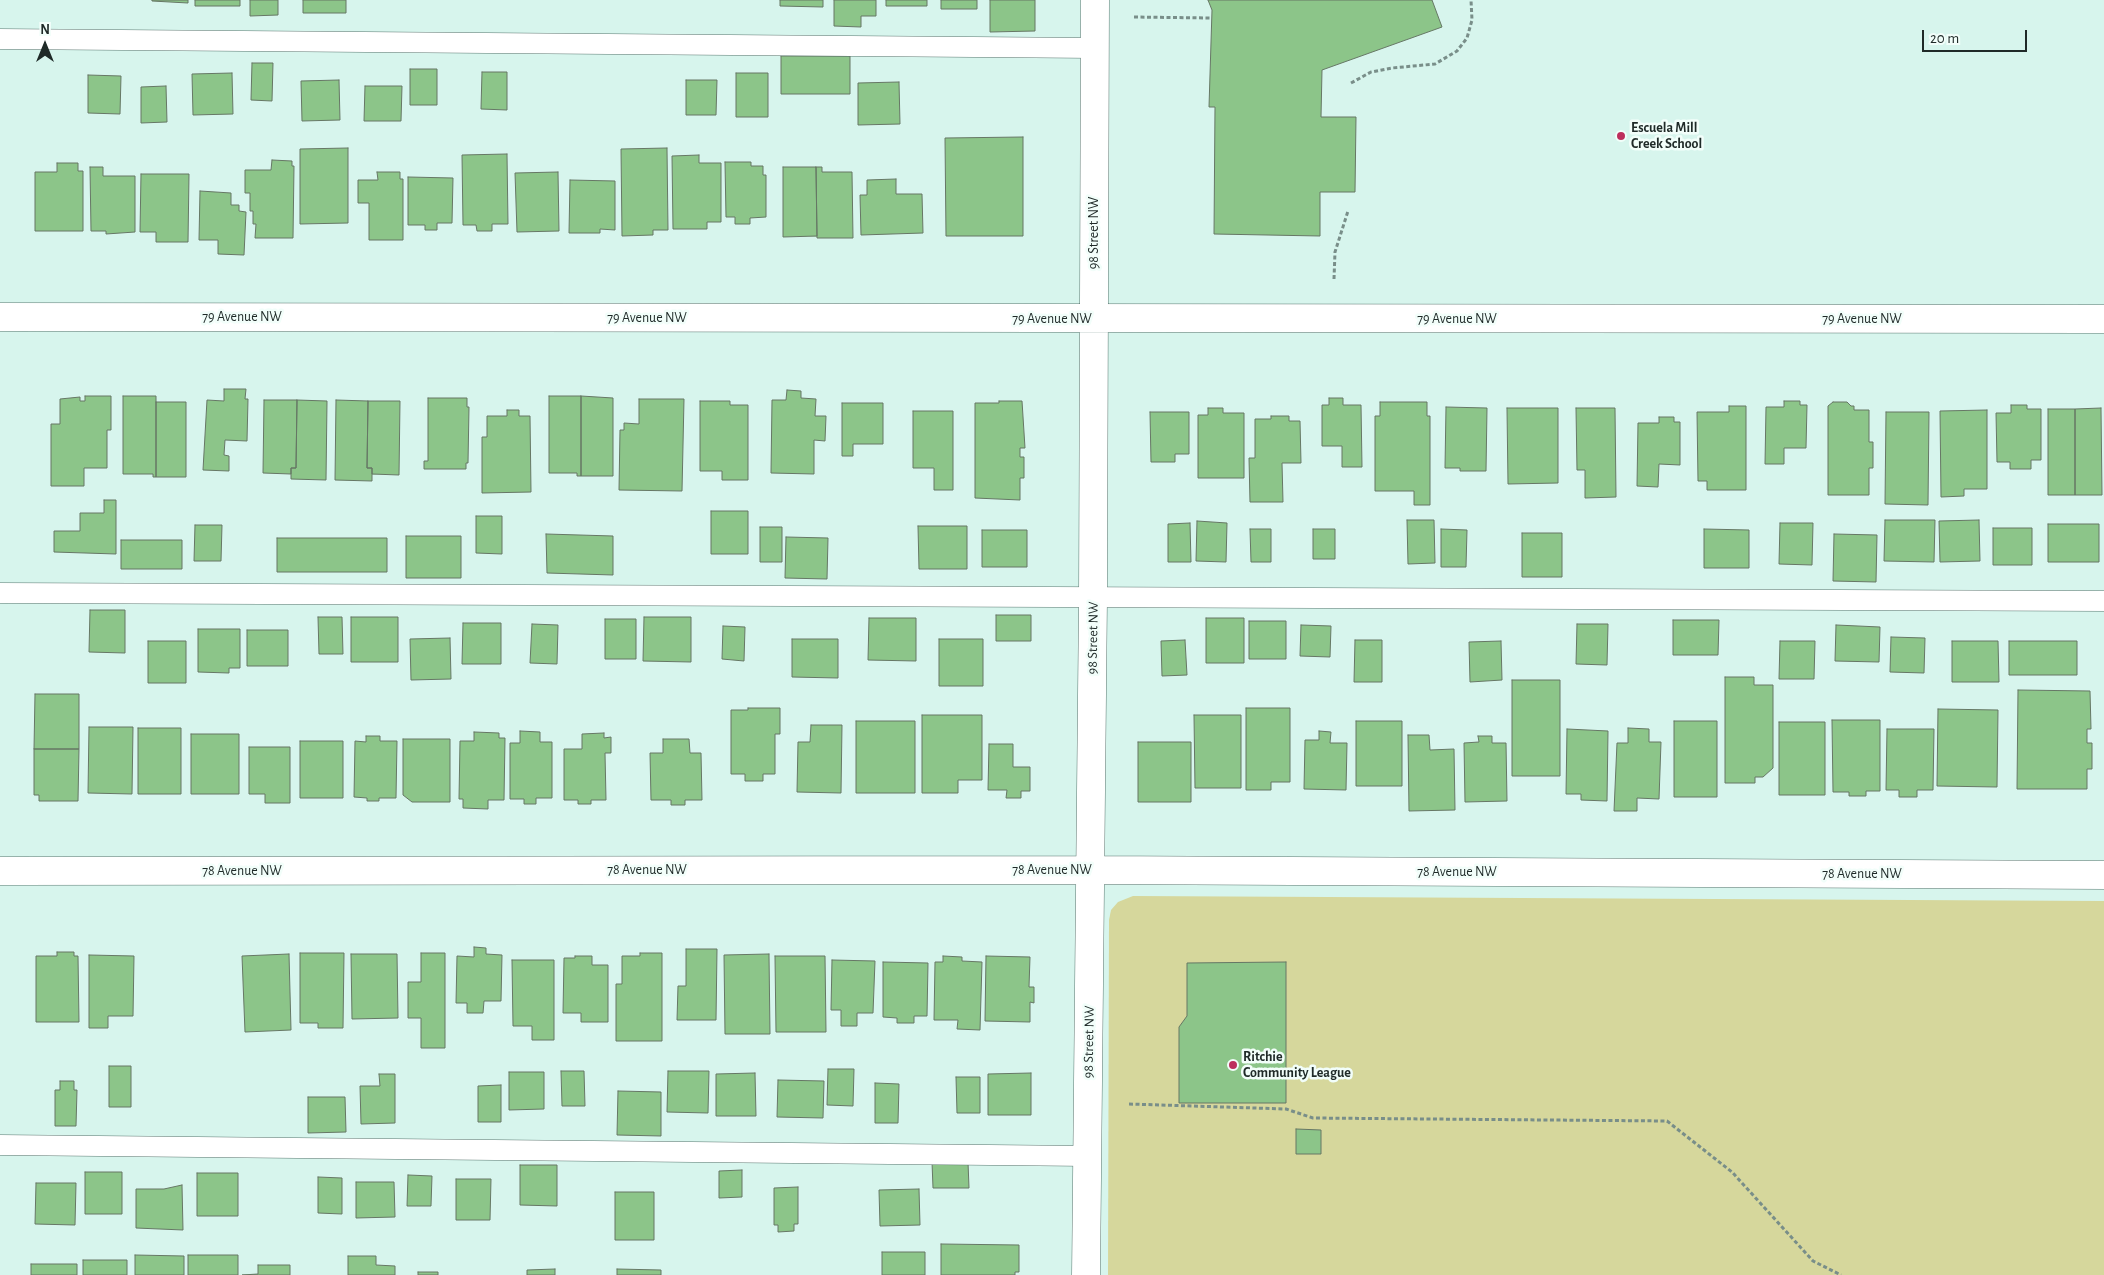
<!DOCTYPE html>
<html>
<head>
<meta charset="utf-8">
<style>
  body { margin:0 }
  #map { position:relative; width:2104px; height:1275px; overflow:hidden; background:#d7f5ed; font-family:"Alegreya Sans",sans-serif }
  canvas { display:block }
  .north { position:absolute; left:20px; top:20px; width:50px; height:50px; -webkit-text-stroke:4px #f2fefa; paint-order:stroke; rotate:0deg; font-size:14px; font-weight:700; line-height:20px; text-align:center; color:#1f2a28 }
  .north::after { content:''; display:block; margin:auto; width:18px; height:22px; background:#1f2a28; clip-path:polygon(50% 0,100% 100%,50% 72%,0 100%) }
  .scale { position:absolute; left:1922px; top:30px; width:105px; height:22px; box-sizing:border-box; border:2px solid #1f2a28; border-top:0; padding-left:6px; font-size:15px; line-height:18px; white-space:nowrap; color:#1f2a28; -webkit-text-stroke:4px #f2fefa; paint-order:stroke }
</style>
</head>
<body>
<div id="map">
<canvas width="2104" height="1275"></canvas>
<div class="north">N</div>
<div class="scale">20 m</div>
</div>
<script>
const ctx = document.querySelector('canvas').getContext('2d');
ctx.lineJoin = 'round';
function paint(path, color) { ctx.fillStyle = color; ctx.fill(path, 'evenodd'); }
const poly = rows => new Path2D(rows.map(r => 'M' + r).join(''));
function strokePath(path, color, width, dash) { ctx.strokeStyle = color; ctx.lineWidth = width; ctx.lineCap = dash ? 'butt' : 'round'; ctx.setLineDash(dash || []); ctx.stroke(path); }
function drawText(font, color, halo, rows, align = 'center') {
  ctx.font = font + ' "Alegreya Sans",sans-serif'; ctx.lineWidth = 5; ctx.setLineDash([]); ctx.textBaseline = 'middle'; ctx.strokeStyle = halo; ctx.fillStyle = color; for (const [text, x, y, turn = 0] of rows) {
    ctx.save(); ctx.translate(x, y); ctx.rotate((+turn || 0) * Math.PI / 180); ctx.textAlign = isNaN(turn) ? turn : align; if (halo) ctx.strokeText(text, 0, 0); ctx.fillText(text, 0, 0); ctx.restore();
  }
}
paint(poly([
  [1133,896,2104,901,2104,1275,1108,1275,1109,920,1111,910,1118,902]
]), '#d6d79c');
const building = poly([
  [152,0,188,0,188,3,152,1,152,0],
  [195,0,240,0,240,6,195,6,195,0],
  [250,0,278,0,278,15,250,16,250,0],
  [303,0,346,0,346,13,303,13,303,0],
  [780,0,823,0,823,7,780,6,780,0],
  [834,0,876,0,876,16,861,16,861,27,834,26,834,0],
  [886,0,927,0,927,6,886,6,886,0],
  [941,0,977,0,977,9,941,9,941,0],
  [990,0,1035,0,1035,31,990,32,990,0],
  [1208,0,1432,0,1442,27,1322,70,1321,117,1356,117,1355,192,1320,192,1320,236,1214,234,1215,107,1209,107,1212,10,1208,0],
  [781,56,850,56,850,94,781,94,781,56],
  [252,63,273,63,272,101,251,100,252,63],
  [410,69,437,69,437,105,410,105,410,69],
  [482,72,507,72,507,110,481,109,482,72],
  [232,73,233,114,193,115,192,74,232,73],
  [736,73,768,73,768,117,736,117,736,73],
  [88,75,121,76,120,114,88,113,88,75],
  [339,80,340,120,302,121,301,81,339,80],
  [686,80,717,80,716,115,686,115,686,80],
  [899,82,900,124,858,125,858,83,899,82],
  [166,86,167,122,141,123,141,87,166,86],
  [365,86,402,86,401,121,364,121,365,86],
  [1023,137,1023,236,946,236,945,138,1023,137],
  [348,148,348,223,300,224,300,149,348,148],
  [667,148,668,230,653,230,653,235,622,236,621,149,667,148],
  [507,154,508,224,492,224,492,231,477,231,476,225,463,225,462,155,507,154],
  [699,155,699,163,721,163,721,222,707,222,707,229,673,229,672,156,699,155],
  [272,160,292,161,292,166,294,166,293,238,255,238,256,224,253,224,253,211,250,211,250,193,245,193,245,170,271,170,272,160],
  [725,162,751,162,751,166,763,166,763,175,766,175,766,217,750,218,750,224,735,224,735,217,726,217,725,162],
  [57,163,78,163,78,171,83,171,83,231,35,231,35,172,57,172,57,163],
  [90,167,103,167,103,176,135,176,135,232,106,234,106,231,91,231,90,167],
  [783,167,816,167,817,236,783,237,783,167],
  [816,167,822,167,822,172,852,172,853,238,817,238,816,167],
  [377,172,400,172,400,179,403,179,403,240,369,240,369,203,358,203,358,180,378,180,377,172],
  [558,172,559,231,517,232,515,173,558,172],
  [141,174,189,174,188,242,156,242,156,232,140,232,141,174],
  [408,177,453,178,452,223,437,223,437,230,425,230,425,225,408,225,408,177],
  [896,179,896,194,922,194,923,233,861,235,860,195,867,195,867,180,896,179],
  [570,180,615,181,615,230,600,229,600,233,569,233,570,180],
  [200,191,231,193,231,205,239,205,239,211,246,212,244,255,218,254,218,240,199,240,200,191],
  [224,389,246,389,245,399,248,399,247,441,225,440,224,455,229,456,229,471,203,470,207,400,224,401,224,389],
  [787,390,801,391,801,398,816,399,815,416,826,416,825,441,814,440,814,474,771,473,772,400,786,400,787,390],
  [85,396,111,396,111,430,107,430,107,468,84,468,84,486,51,486,51,424,60,424,60,399,80,397,80,401,85,401,85,396],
  [123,396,156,396,156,477,153,477,153,474,123,474,123,396],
  [549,396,581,396,581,476,577,476,577,473,549,473,549,396],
  [581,396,613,398,613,476,581,476,581,396],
  [428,398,467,398,467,407,469,407,468,463,466,463,466,469,424,469,424,461,428,461,428,398],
  [1329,398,1343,398,1343,405,1361,405,1362,467,1342,467,1342,446,1322,446,1322,405,1329,405,1329,398],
  [639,399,684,399,682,491,619,490,620,430,624,430,624,423,639,424,639,399],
  [264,400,297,400,296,468,291,468,291,474,263,473,264,400],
  [297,400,327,401,326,480,291,479,291,468,296,468,297,400],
  [336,400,368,401,367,468,372,468,372,481,335,480,336,400],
  [368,401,400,401,399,475,372,474,372,468,367,468,368,401],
  [700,401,730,401,730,405,748,405,748,480,722,480,722,471,700,471,700,401],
  [999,401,1022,401,1025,448,1020,448,1020,457,1024,457,1024,478,1020,478,1020,500,975,498,975,403,999,403,999,401],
  [1784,401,1800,401,1800,405,1807,405,1806,448,1784,448,1784,464,1765,464,1766,407,1784,407,1784,401],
  [156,402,186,402,186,477,156,477,156,402],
  [1380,402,1427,402,1427,416,1430,416,1430,505,1414,505,1414,491,1375,491,1375,416,1380,416,1380,402],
  [1833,402,1847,402,1851,406,1854,406,1854,410,1869,410,1869,442,1873,442,1873,468,1869,468,1869,495,1828,495,1828,406,1833,402],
  [842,403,883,403,883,444,853,444,853,456,842,456,842,403],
  [2011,405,2027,405,2027,409,2041,409,2041,460,2031,460,2031,469,2010,469,2010,462,1997,462,1996,413,2011,413,2011,405],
  [1729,406,1746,406,1746,490,1707,490,1707,481,1698,481,1697,412,1729,412,1729,406],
  [1446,407,1487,408,1486,471,1460,471,1460,468,1445,468,1446,407],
  [1208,408,1223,408,1223,413,1244,413,1244,478,1198,478,1198,415,1208,415,1208,408],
  [1507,408,1558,408,1558,483,1508,484,1507,408],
  [1576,408,1615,408,1616,497,1585,498,1585,470,1577,470,1576,408],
  [2101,408,2102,495,2075,495,2075,409,2101,408],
  [2048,409,2075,409,2075,495,2048,495,2048,409],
  [507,410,519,410,519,416,530,416,531,492,482,493,482,437,487,437,487,416,507,416,507,410],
  [1987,410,1987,489,1964,489,1964,496,1941,497,1940,411,1987,410],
  [913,411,953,411,953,490,934,490,934,468,913,468,913,411],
  [1150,412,1189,412,1189,454,1175,454,1175,462,1151,462,1150,412],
  [1886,412,1929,412,1928,505,1885,504,1886,412],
  [1271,416,1289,416,1289,421,1300,421,1301,463,1282,463,1283,502,1250,502,1249,458,1255,458,1255,419,1271,419,1271,416],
  [1659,417,1674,417,1674,422,1680,422,1680,465,1659,464,1658,487,1637,486,1638,423,1659,423,1659,417],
  [104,500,116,500,116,554,54,552,54,531,80,531,80,513,104,513,104,500],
  [711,511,748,511,748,554,711,554,711,511],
  [476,516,502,516,502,554,476,553,476,516],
  [1407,520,1434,520,1435,563,1408,564,1407,520],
  [1885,520,1935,520,1934,562,1884,561,1885,520],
  [1979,520,1980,561,1940,562,1939,521,1979,520],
  [1197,521,1227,523,1226,562,1196,561,1197,521],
  [1190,523,1191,562,1168,562,1168,524,1190,523],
  [1780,523,1813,523,1812,565,1779,564,1780,523],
  [2048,524,2099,524,2099,562,2048,562,2048,524],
  [195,525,222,525,221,561,194,561,195,525],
  [918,526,967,526,967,569,919,569,918,526],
  [760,527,782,527,782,562,760,562,760,527],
  [1993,528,2032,528,2032,565,1993,565,1993,528],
  [1250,529,1271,529,1271,562,1251,562,1250,529],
  [1313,529,1335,529,1335,559,1313,559,1313,529],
  [1441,529,1467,530,1466,567,1441,567,1441,529],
  [1704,529,1749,530,1749,568,1704,568,1704,529],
  [982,530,1027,530,1027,567,982,567,982,530],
  [1522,533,1562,533,1562,577,1522,577,1522,533],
  [546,534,613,536,613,575,547,573,546,534],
  [1834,534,1877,535,1876,582,1833,581,1834,534],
  [406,536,461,536,461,578,406,578,406,536],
  [786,537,828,538,827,579,785,578,786,537],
  [277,538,387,538,387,572,277,572,277,538],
  [121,540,182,540,182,569,121,569,121,540],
  [90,610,125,610,125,653,89,652,90,610],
  [996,615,1031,615,1031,641,996,641,996,615],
  [318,617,342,617,343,654,319,654,318,617],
  [351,617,398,617,398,662,351,662,351,617],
  [644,617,691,617,691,662,643,661,644,617],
  [869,618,916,618,916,661,868,660,869,618],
  [1206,618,1244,618,1244,663,1206,663,1206,618],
  [605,619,636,619,636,659,605,659,605,619],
  [1673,620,1719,620,1718,655,1673,655,1673,620],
  [1249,621,1286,621,1286,659,1249,659,1249,621],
  [463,623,501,623,501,664,462,664,463,623],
  [532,624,558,625,557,664,530,663,532,624],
  [1577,624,1608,624,1607,665,1576,664,1577,624],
  [1301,625,1331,626,1330,657,1300,656,1301,625],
  [1836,625,1880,627,1879,662,1835,661,1836,625],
  [723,626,745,627,744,661,722,659,723,626],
  [198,629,240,629,240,668,229,668,229,673,198,672,198,629],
  [247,630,288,630,288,666,247,666,247,630],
  [1891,637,1925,638,1924,673,1890,672,1891,637],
  [450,638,451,679,411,680,410,639,450,638],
  [792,639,838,639,838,678,792,677,792,639],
  [939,639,983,639,983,686,939,686,939,639],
  [1185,640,1187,675,1162,676,1161,641,1185,640],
  [1355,640,1382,640,1382,682,1354,682,1355,640],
  [148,641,186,641,186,683,148,683,148,641],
  [1501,641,1502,680,1470,682,1469,642,1501,641],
  [1780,641,1815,641,1814,679,1779,679,1780,641],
  [1952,641,1998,641,1999,682,1952,682,1952,641],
  [2009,641,2077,641,2077,675,2009,675,2009,641],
  [1725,677,1754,677,1754,685,1773,685,1773,768,1763,777,1755,777,1755,783,1725,783,1725,677],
  [1512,680,1560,680,1560,776,1512,776,1512,680],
  [2018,690,2090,691,2091,729,2087,729,2087,743,2092,743,2092,769,2087,769,2087,789,2017,789,2018,690],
  [35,694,79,694,79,749,34,749,35,694],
  [748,708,780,708,780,734,775,734,775,774,763,774,763,781,745,781,745,774,731,774,731,710,748,710,748,708],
  [1246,708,1290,708,1290,782,1271,782,1271,790,1246,790,1246,708],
  [1938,709,1998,710,1997,787,1937,786,1938,709],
  [922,715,982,715,982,780,958,780,958,793,922,793,922,715],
  [1194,715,1241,715,1241,788,1195,788,1194,715],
  [1832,720,1880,720,1880,791,1866,791,1866,796,1849,796,1849,792,1833,792,1832,720],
  [856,721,915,721,915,793,856,793,856,721],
  [1356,721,1402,721,1402,786,1356,786,1356,721],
  [1674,721,1717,721,1717,797,1674,797,1674,721],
  [1779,722,1825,722,1825,795,1779,795,1779,722],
  [811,725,842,725,841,793,797,792,798,742,810,742,811,725],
  [89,727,133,727,132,794,88,793,89,727],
  [138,728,181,728,181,794,138,794,138,728],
  [1628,728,1649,729,1649,742,1661,742,1659,799,1637,798,1637,811,1614,811,1617,743,1628,743,1628,728],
  [1567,729,1608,731,1607,801,1581,800,1581,794,1566,794,1567,729],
  [1887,729,1934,729,1933,790,1917,790,1917,797,1899,797,1899,790,1886,790,1887,729],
  [520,731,540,732,540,742,552,742,552,798,536,798,536,804,524,804,524,799,510,799,510,743,520,743,520,731],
  [1319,731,1331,732,1330,743,1347,743,1346,790,1304,789,1305,740,1319,740,1319,731],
  [474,732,499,733,499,738,505,738,504,800,488,800,488,809,463,808,463,799,459,799,460,741,474,741,474,732],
  [604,733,604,738,611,737,611,753,605,753,606,800,591,800,591,804,578,804,578,800,564,800,564,749,582,749,582,734,604,733],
  [191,734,239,734,239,794,191,794,191,734],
  [1408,735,1429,735,1430,750,1454,749,1455,810,1409,811,1408,735],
  [366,736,380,736,380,741,397,741,396,798,379,798,379,801,367,801,367,798,354,797,355,741,366,742,366,736],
  [1478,736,1492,736,1492,743,1506,743,1507,801,1465,802,1464,743,1479,742,1478,736],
  [403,739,450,739,450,802,412,802,403,795,403,739],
  [663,739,689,739,690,753,701,753,702,800,685,800,685,805,671,805,671,800,651,800,650,753,663,753,663,739],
  [300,741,343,741,343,798,300,798,300,741],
  [1138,742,1191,742,1191,802,1138,802,1138,742],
  [989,744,1013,744,1013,767,1030,767,1030,791,1021,791,1021,798,1006,798,1007,790,988,790,989,744],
  [249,747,290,747,290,803,265,803,265,794,249,794,249,747],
  [34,749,79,749,78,801,39,801,39,795,34,795,34,749],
  [474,947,486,948,486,954,502,955,501,1001,484,1001,483,1013,467,1013,467,1003,456,1003,457,956,474,957,474,947],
  [686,949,717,949,716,1020,677,1020,678,986,686,986,686,949],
  [57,952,74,952,74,956,78,956,79,1022,36,1022,36,956,57,956,57,952],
  [300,953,344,953,343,1028,318,1028,318,1023,300,1023,300,953],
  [421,953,445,953,445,1048,421,1048,421,1018,408,1018,408,982,421,982,421,953],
  [640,953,662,953,662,1041,616,1041,616,984,622,984,622,956,640,956,640,953],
  [289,954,291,1030,245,1032,242,956,289,954],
  [351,954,397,954,398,1018,352,1019,351,954],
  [769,954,770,1034,725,1034,724,955,769,954],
  [89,955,134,956,133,1016,108,1016,108,1028,89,1028,89,955],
  [575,956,592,956,592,965,608,965,608,1022,581,1022,581,1013,563,1013,564,958,575,958,575,956],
  [775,956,825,956,826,1032,776,1032,775,956],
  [943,956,962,957,962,961,982,962,980,1030,957,1029,958,1020,934,1020,935,962,943,962,943,956],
  [986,956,1030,957,1029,987,1034,987,1034,1003,1030,1002,1030,1022,985,1021,986,956],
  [512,960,554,960,554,1040,532,1040,532,1026,513,1026,512,960],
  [832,960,875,961,873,1013,857,1013,857,1026,841,1026,841,1010,831,1010,832,960],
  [883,962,928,963,927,1016,914,1016,914,1023,897,1023,897,1018,883,1017,883,962],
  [1286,962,1286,1103,1179,1103,1179,1027,1187,1016,1187,963,1286,962],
  [109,1066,131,1066,131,1107,109,1107,109,1066],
  [828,1069,854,1069,853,1106,827,1105,828,1069],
  [561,1071,584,1071,585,1106,562,1106,561,1071],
  [668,1071,709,1071,708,1113,667,1112,668,1071],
  [509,1072,544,1072,544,1109,509,1110,509,1072],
  [755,1073,756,1116,716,1116,716,1074,755,1073],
  [1031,1073,1031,1115,988,1115,988,1074,1031,1073],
  [379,1074,395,1074,395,1123,361,1124,360,1086,380,1086,379,1074],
  [956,1077,980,1077,980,1113,957,1113,956,1077],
  [778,1080,824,1081,823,1118,777,1117,778,1080],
  [60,1081,74,1081,74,1090,77,1090,76,1126,55,1126,55,1090,60,1090,60,1081],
  [875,1083,899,1084,898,1123,875,1123,875,1083],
  [501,1085,501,1122,478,1122,478,1086,501,1085],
  [618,1091,661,1092,661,1136,617,1135,618,1091],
  [308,1097,345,1097,346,1132,308,1133,308,1097],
  [1296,1129,1321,1130,1321,1154,1296,1154,1296,1129],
  [932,1162,968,1162,969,1188,933,1188,932,1162],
  [520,1165,557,1165,557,1206,520,1205,520,1165],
  [742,1170,742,1197,719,1198,719,1171,742,1170],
  [85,1172,122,1172,122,1214,85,1214,85,1172],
  [197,1173,238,1173,238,1216,197,1216,197,1173],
  [408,1175,432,1176,431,1206,407,1206,408,1175],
  [318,1177,342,1178,342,1214,318,1213,318,1177],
  [456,1179,491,1179,490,1220,456,1220,456,1179],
  [356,1182,394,1182,395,1217,356,1218,356,1182],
  [36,1183,76,1183,75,1225,35,1224,36,1183],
  [182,1185,183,1230,136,1228,136,1189,164,1189,182,1185],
  [798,1187,798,1224,794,1224,794,1231,778,1232,778,1225,774,1225,774,1188,798,1187],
  [919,1189,920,1225,880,1226,879,1190,919,1189],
  [615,1192,654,1192,654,1240,615,1240,615,1192],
  [941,1244,1019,1245,1019,1272,1015,1272,1015,1275,941,1275,941,1244],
  [882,1252,925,1252,925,1275,882,1275,882,1252],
  [135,1255,184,1256,184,1275,135,1275,135,1255],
  [188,1255,238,1255,238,1275,188,1275,188,1255],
  [348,1256,376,1256,376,1265,395,1266,395,1275,348,1275,348,1256],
  [83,1260,127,1260,127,1275,83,1275,83,1260],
  [31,1264,77,1264,77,1275,31,1275,31,1264],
  [258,1265,290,1265,290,1275,242,1275,258,1274,258,1265],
  [555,1269,555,1275,527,1275,527,1270,555,1269],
  [617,1269,661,1270,661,1275,617,1275,617,1269],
  [418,1272,438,1272,438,1275,418,1275,418,1272]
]);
paint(building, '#8cc589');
strokePath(building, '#667765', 1);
const lane = poly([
  [0,39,1095,48],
  [0,593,2104,601],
  [0,1145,1088,1156]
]);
const street = poly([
  [0,317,2104,319],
  [0,871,1090,870,2104,875],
  [1086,1275,1093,598,1095,0]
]);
strokePath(lane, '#5a766f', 21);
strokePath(street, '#5a766f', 29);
strokePath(poly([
  [1134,17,1211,18],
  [1351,83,1371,72,1392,68,1435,64,1457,51,1467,38,1472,20,1471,0],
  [1334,279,1335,252,1348,211],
  [1129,1104,1286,1109,1313,1118,1667,1121,1732,1172,1813,1261,1841,1275]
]), '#798e89', 3, [4, 2.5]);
strokePath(lane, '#fff', 20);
strokePath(street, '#fff', 28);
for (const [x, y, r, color] of [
  [1621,136,5,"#bd2f5d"],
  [1233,1065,5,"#bd2f5d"]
]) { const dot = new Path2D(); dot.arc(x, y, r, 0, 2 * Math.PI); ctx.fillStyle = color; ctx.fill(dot); strokePath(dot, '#f2fefa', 2); }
drawText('bold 14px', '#1f2a28', '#f2fefa', [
  ["Escuela Mill",1631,128],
  ["Creek School",1631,144],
  ["Ritchie",1243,1057],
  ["Community League",1243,1073]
], 'left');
drawText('14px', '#1f2a28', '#f2fefa', [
  ["98 Street NW",1094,233,-90],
  ["79 Avenue NW",242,317],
  ["79 Avenue NW",647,318],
  ["79 Avenue NW",1052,319],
  ["79 Avenue NW",1457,319],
  ["79 Avenue NW",1862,319],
  ["98 Street NW",1093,638,-89],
  ["78 Avenue NW",647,870],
  ["78 Avenue NW",1052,870],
  ["78 Avenue NW",242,871],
  ["78 Avenue NW",1457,872],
  ["78 Avenue NW",1862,874],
  ["98 Street NW",1089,1042,-89]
]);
</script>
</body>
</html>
